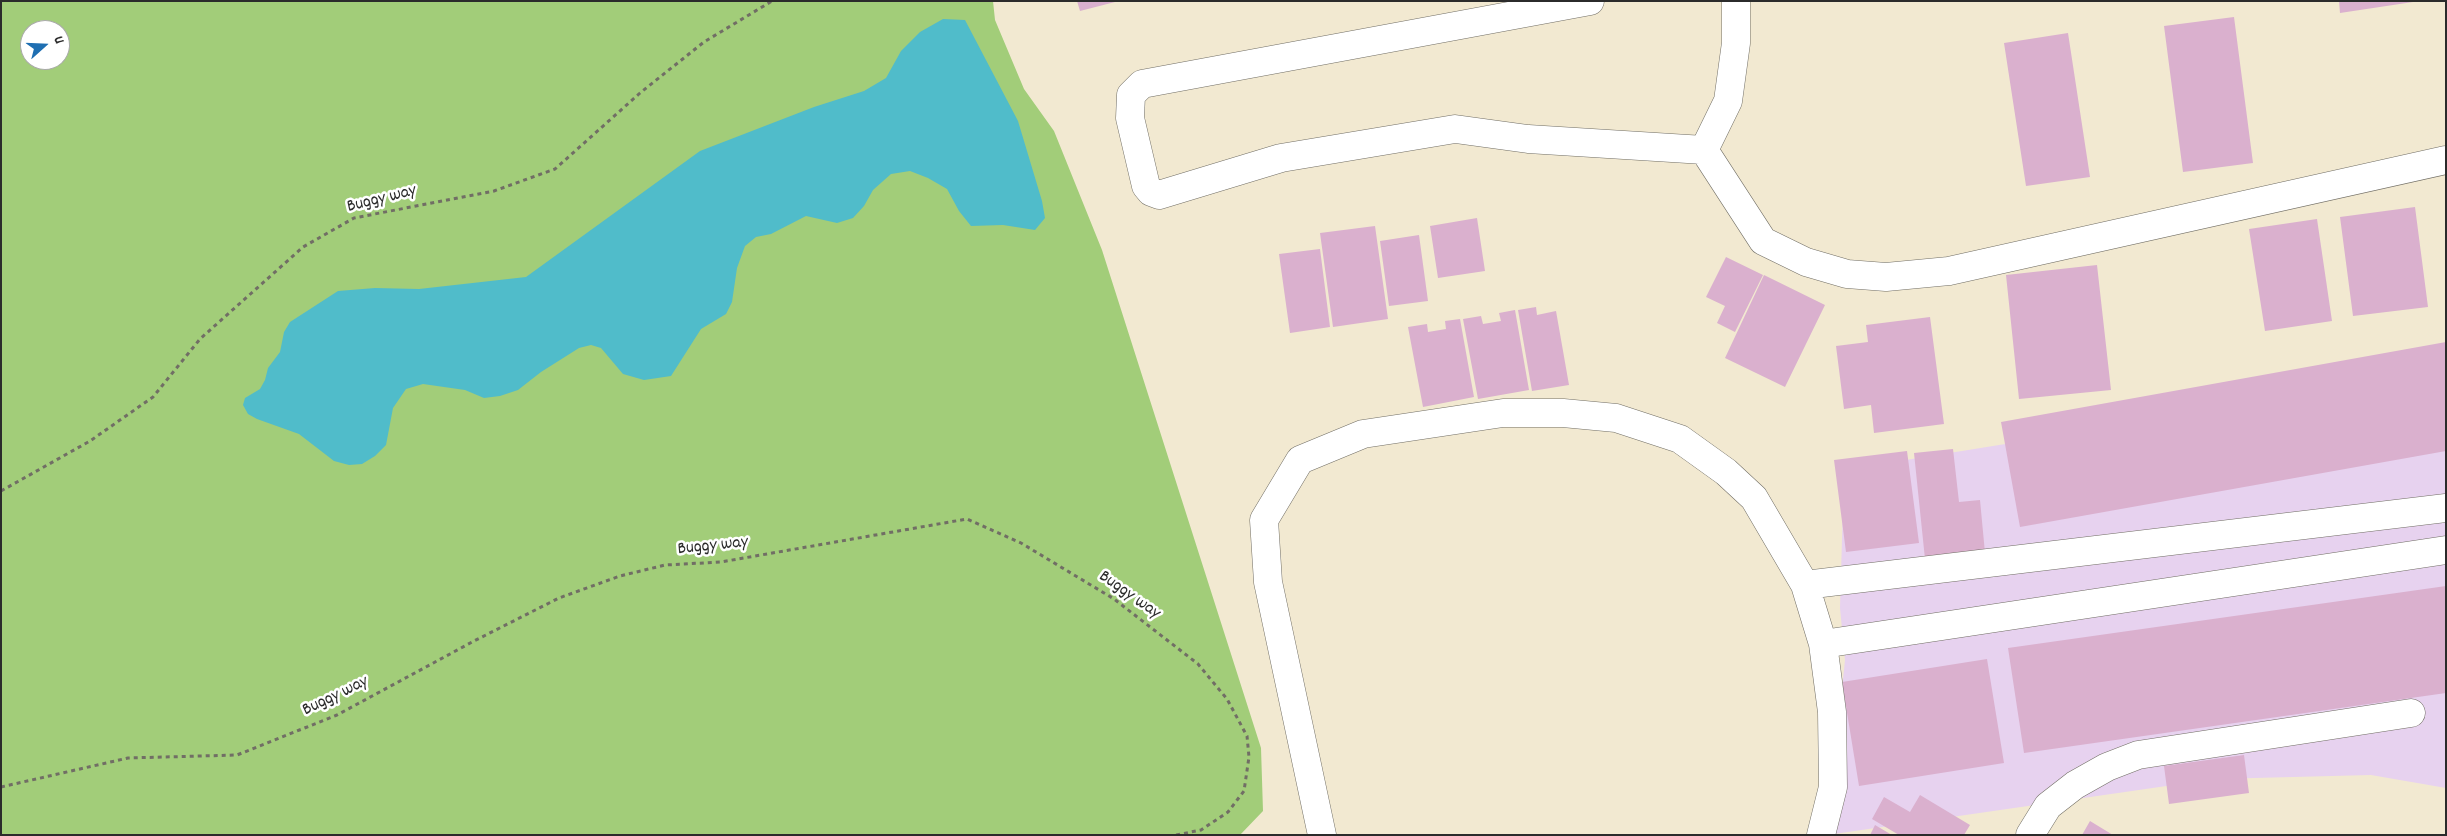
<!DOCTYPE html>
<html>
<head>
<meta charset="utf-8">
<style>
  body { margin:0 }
  #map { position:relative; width:2447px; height:836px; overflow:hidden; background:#f2e9d1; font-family:Dekko,sans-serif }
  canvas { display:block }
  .frame { position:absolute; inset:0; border:2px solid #2b2b2b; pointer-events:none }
  .north { position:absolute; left:20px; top:20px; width:50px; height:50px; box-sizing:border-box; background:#fff; border:1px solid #aaa; border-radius:50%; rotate:70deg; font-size:14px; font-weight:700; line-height:20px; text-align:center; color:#2b2b2b }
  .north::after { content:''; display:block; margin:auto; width:18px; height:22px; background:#1f6fb2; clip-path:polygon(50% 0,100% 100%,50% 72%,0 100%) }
</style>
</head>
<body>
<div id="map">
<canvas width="2447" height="836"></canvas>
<div class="frame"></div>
<div class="north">U</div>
</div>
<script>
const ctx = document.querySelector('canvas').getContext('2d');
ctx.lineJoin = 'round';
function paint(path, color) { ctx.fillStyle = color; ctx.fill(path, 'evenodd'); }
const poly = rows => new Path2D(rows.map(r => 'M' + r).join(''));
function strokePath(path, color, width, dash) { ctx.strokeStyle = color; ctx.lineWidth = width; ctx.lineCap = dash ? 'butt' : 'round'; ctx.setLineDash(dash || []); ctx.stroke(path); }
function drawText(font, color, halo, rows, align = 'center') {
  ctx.font = font + ' Dekko,sans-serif'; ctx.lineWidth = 5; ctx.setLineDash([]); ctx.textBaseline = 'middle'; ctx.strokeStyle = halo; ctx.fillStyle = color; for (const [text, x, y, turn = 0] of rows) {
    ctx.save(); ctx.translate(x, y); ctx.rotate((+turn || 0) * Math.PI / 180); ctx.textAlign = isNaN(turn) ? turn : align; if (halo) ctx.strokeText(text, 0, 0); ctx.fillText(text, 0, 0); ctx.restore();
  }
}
paint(poly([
  [2446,373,2446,788,2371,775,2215,779,1827,835,1845,660,1840,608,1844,470]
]), '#e7d2ef');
paint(poly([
  [1,1,993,1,995,20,1024,89,1054,131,1102,250,1261,748,1263,811,1240,835,1,835],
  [30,30,60,30,60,60,30,60]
]), '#a2cd79');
paint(poly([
  [943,19,965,20,1018,121,1042,201,1045,218,1035,230,1003,225,971,226,959,211,947,189,928,178,910,171,891,174,873,190,864,206,853,218,837,223,806,216,771,234,756,237,745,246,737,268,732,302,726,314,701,329,671,376,644,380,623,374,601,348,591,345,579,348,541,372,518,390,500,396,484,398,465,390,423,384,406,389,393,408,386,445,375,456,362,464,349,465,334,461,299,434,257,419,248,414,243,405,245,398,260,389,265,380,268,368,280,352,284,332,290,322,338,291,375,288,419,289,526,277,700,151,814,107,864,91,886,78,901,51,920,32]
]), '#50bcca');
paint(poly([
  [1077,1,1115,1,1115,2,1080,11],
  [2339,1,2413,1,2413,2,2340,13],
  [2234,17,2253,163,2183,172,2164,26],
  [2068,33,2090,177,2026,186,2004,43],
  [2415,207,2428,307,2353,316,2340,217],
  [1477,218,1485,271,1438,278,1430,226],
  [2317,219,2332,321,2265,331,2249,229],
  [1375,226,1388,319,1333,327,1320,233],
  [1419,235,1428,301,1389,306,1380,241],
  [1320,249,1330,327,1290,333,1279,254],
  [1726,257,1763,275,1735,332,1717,323,1725,306,1706,297],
  [2097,265,2111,390,2019,399,2006,275],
  [1764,275,1825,305,1785,387,1725,358],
  [1536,307,1537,315,1556,311,1569,385,1532,391,1518,310],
  [1515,310,1529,390,1478,399,1463,319,1481,316,1483,324,1501,321,1499,313],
  [1930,317,1944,424,1874,433,1871,405,1844,409,1836,346,1868,342,1866,325],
  [1460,319,1474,397,1423,407,1408,327,1427,324,1428,332,1446,329,1445,321],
  [2446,342,2446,451,2020,527,2001,422],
  [1953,449,1959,502,1980,500,1985,553,1925,559,1914,453],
  [1907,451,1919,543,1846,552,1834,460],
  [2446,586,2446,693,2024,753,2008,648],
  [1987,659,2004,763,1859,786,1842,682],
  [2244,755,2249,793,2169,804,2164,766],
  [1920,795,1970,825,1964,835,1899,835,1872,819,1884,797,1910,812],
  [2090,821,2113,835,2082,835],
  [1875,825,1892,835,1870,835]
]), '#dab0ce');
const minor = poly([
  [1590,1,1142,84,1131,95,1130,118,1146,186,1151,192,1159,195,1281,158,1455,129,1528,139,1704,150],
  [1704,150,1763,241,1806,262,1847,274,1886,277,1949,271,2446,160],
  [1704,150,1728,101,1736,43,1736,1],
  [1805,585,2446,508],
  [1823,644,2446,550],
  [1322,835,1268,582,1264,520,1300,460,1363,434,1503,413,1563,413,1616,418,1680,439,1726,472,1754,498,1805,585,1823,644,1832,712,1833,787,1821,835],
  [2030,835,2048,806,2075,785,2107,767,2138,755,2411,713]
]);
strokePath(minor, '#716e65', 29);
strokePath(poly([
  [1,491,90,441,153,397,200,339,303,247,354,218,494,191,555,169,640,93,704,42,772,1],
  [1,787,128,758,237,755,337,715,474,641,559,598,620,576,665,565,721,562,967,519,1021,543,1114,599,1198,664,1227,699,1247,736,1249,757,1244,791,1228,812,1201,830,1176,835]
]), '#716e65', 3, [4, 4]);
strokePath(minor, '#fff', 28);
drawText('18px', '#2b2b2b', '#fff', [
  ["Buggy way",382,200,-14],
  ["Buggy way",713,547,-6],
  ["Buggy way",1129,596,35],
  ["Buggy way",336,697,-26]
]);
</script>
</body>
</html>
